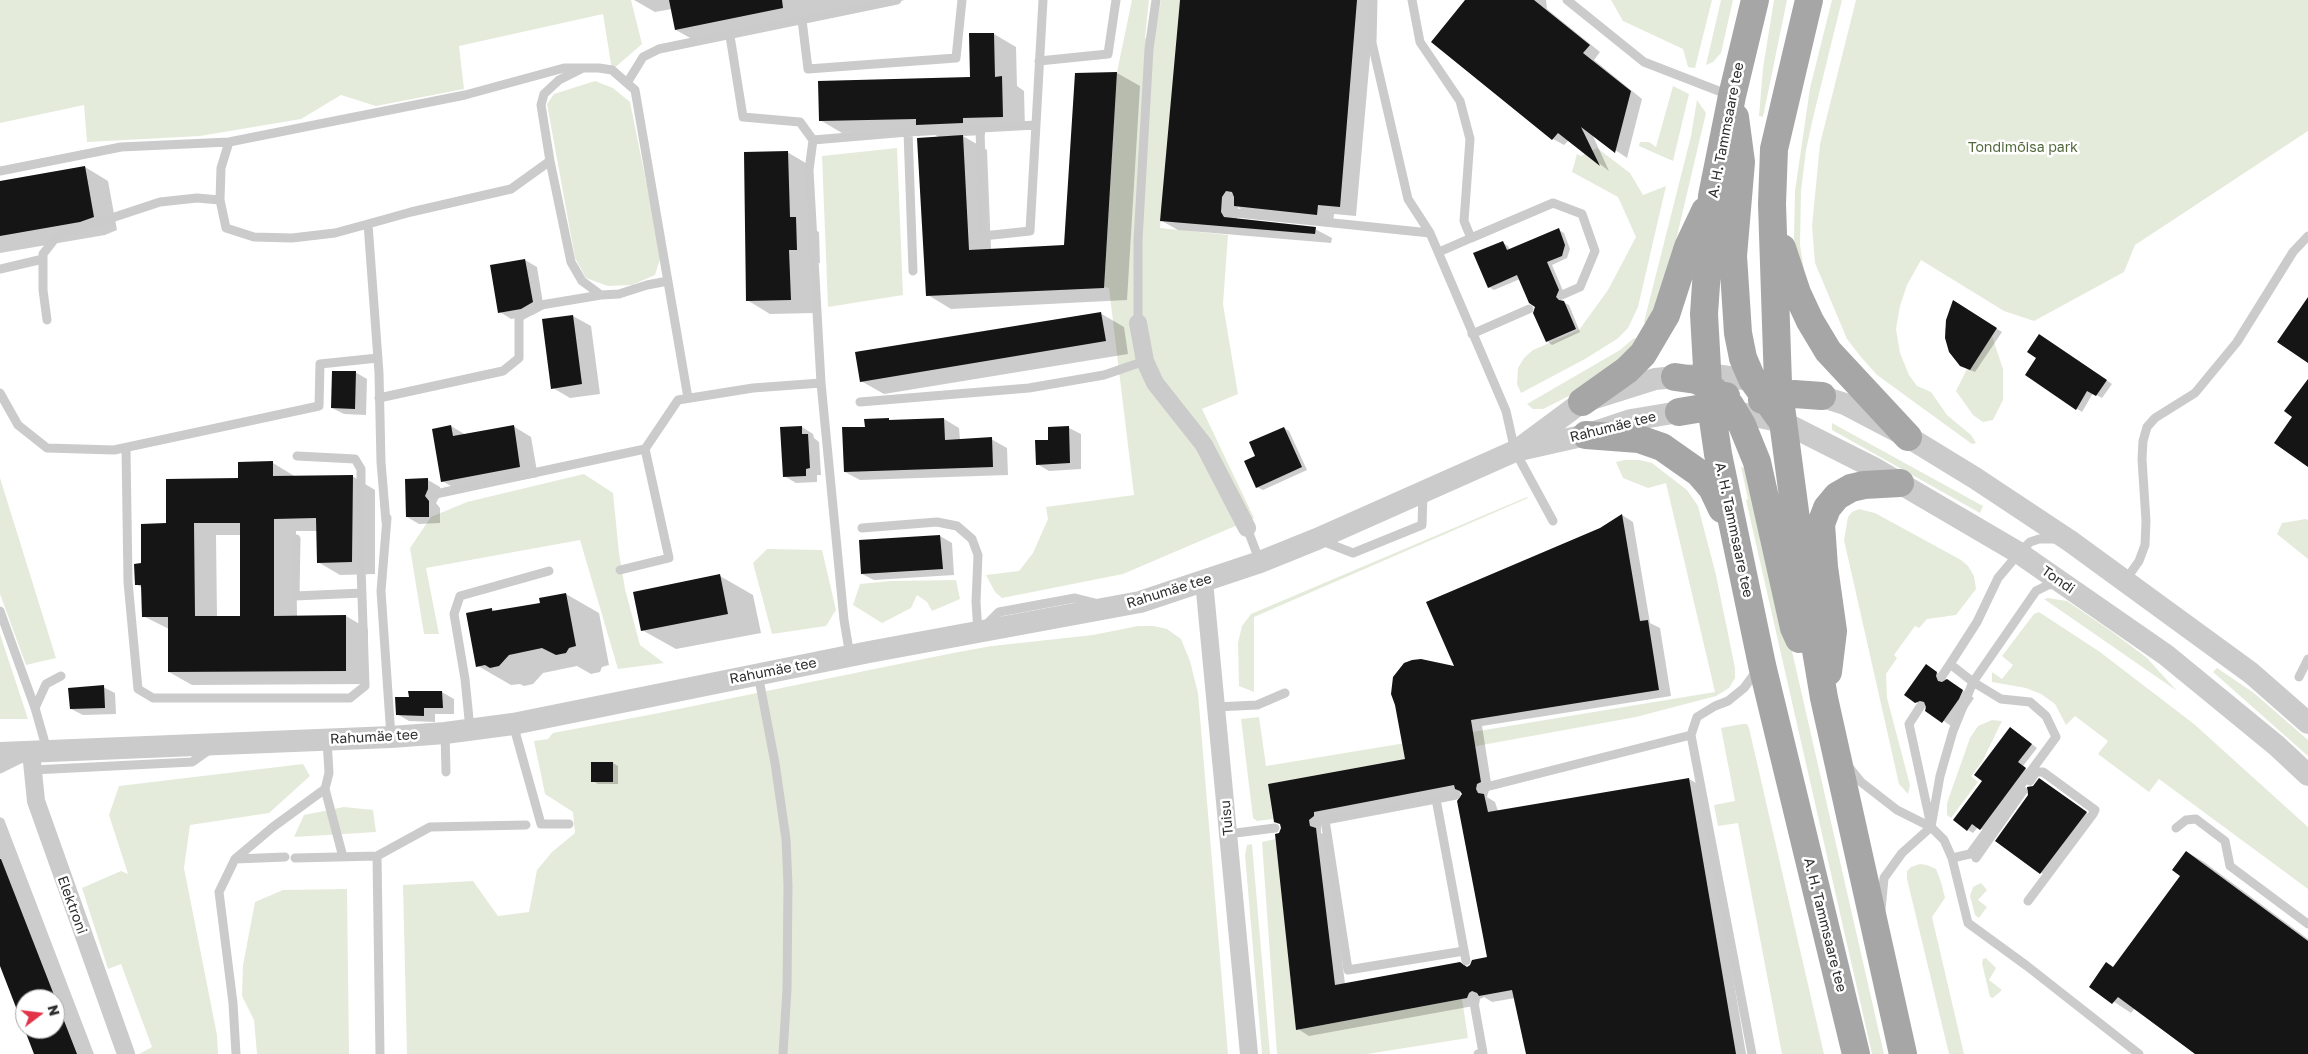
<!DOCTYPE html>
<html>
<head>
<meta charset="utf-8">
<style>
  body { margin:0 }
  #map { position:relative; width:2308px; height:1054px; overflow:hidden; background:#fff; font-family:"Golos Text",sans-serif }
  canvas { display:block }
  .north { position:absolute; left:15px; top:989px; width:50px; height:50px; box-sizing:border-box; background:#fff; border:1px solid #ababab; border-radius:50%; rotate:75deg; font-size:14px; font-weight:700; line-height:20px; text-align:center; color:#2e2e2e }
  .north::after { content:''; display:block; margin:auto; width:18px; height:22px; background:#e23349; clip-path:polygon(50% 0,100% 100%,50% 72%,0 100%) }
</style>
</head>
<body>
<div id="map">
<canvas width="2308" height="1054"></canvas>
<div class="north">N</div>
</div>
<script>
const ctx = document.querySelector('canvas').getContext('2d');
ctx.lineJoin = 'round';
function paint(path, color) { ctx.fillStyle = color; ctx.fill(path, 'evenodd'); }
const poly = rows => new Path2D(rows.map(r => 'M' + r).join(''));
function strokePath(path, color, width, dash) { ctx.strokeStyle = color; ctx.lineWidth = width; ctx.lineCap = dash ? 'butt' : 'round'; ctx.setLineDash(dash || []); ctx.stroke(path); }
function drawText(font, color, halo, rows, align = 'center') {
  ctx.font = font + ' "Golos Text",sans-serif'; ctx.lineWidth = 5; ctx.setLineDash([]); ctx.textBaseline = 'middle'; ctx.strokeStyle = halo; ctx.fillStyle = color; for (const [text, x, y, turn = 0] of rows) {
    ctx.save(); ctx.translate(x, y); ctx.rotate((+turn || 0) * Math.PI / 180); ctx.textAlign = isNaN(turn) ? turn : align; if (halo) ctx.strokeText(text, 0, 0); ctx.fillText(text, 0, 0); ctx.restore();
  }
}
paint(poly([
  [0,0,631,0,642,44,612,70,603,14,459,46,464,89,376,106,341,95,301,119,200,136,87,142,84,105,0,123],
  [1132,0,1149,0,1145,38,1154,39,1161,0,1180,0,1160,228,1228,235,1223,304,1238,394,1202,409,1254,518,1123,574,1002,598,995,592,986,575,1019,571,1033,553,1048,519,1046,507,1134,495,1109,288,1104,287,1117,72],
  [1611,0,1712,0,1695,68,1688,67,1683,49,1623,21],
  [1721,0,1733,0,1721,53,1713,62,1706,65],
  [1774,0,1787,0,1763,117,1759,116,1763,68],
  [1832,0,1842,0,1813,118,1806,150,1801,191,1800,245,1804,270,1796,254,1794,238,1795,191,1810,88],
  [1856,0,2308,0,2308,131,2135,245,2124,272,2034,321,2004,311,1921,260,1907,285,1900,306,1896,329,1900,353,1909,375,1917,386,1931,392,1947,415,1971,435,1976,443,1972,444,1877,375,1861,357,1847,339,1815,263,1812,226,1820,144],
  [595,81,613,88,630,102,661,256,655,275,632,285,608,286,586,278,575,258,547,104,554,94],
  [1673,86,1689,94,1673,161,1639,146,1640,142,1649,142,1656,147],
  [1697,100,1706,113,1665,287,1648,328,1644,322,1691,136],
  [897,148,903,295,828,307,822,156],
  [1597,148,1630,173,1643,195,1666,186,1638,307,1628,328,1617,339,1585,359,1521,393,1517,384,1518,368,1524,358,1533,350,1579,330,1608,290,1636,237,1618,197,1572,172,1577,154,1581,156],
  [1992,336,2003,369,2003,400,1993,420,1983,422,1973,415,1956,391,1967,369,1970,370],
  [1634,338,1641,341,1634,350,1575,393,1543,409,1533,409,1527,404,1620,350],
  [1832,423,1983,506,1980,513,1832,430],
  [1625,460,1639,460,1652,463,1687,490,1698,506,1716,575,1735,668,1735,678,1729,688,1716,696,1636,717,1268,784,1273,819,1257,821,1253,818,1241,719,1259,717,1266,766,1715,692,1666,483,1648,488,1623,478,1616,462],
  [1741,467,1747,468,1781,603,1884,1054,1872,1054,1746,500,1748,499],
  [584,474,613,493,619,553,625,589,640,645,664,663,618,669,580,540,426,568,439,634,424,634,410,548,431,517,467,502],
  [0,478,56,658,26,665,0,594],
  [1527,497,1528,498,1254,617,1254,692,1239,686,1238,643,1242,626,1251,614],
  [1859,509,1875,513,1961,560,1968,566,1974,576,1976,589,1956,615,1927,619,1919,628,1915,626,1894,655,1897,658,1886,674,1887,698,1910,785,1908,794,1899,784,1844,540,1848,517,1852,512],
  [2306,519,2308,520,2308,559,2277,534,2282,523],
  [767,549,822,550,836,610,826,626,772,634,753,563],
  [956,580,960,599,932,611,927,602,917,595,911,608,882,623,853,605,860,584,891,581],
  [2048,598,2067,601,2111,631,2147,658,2177,691,2044,599],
  [2039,612,2100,652,2194,724,2308,827,2308,889,2159,779,2149,792,2098,754,2108,741,2075,716,2066,725,2055,704,2041,694,2026,688,1992,682,1992,672,2002,679,2013,665,2002,656,2034,614],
  [1138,626,1154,626,1167,629,1181,639,1190,661,1198,693,1228,1054,407,1054,403,885,473,881,498,916,529,912,537,870,552,852,575,833,573,812,545,794,534,741,548,739,553,733,654,714,953,653,992,646,1093,635],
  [0,634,28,719,0,719],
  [2217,668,2254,693,2308,740,2308,756,2213,672],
  [1992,720,2002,721,1982,762,1971,776,1978,782,1951,818,1947,815,1947,803,1970,738,1978,726],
  [1742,724,1747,724,1749,728,1824,1054,1782,1054,1738,823,1718,826,1714,805,1735,801,1721,728],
  [303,764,310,776,269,813,190,825,184,868,217,1035,218,1054,139,1054,152,1047,121,964,108,969,82,888,121,871,128,874,109,815,119,786],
  [344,807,373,810,376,832,294,837,304,815],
  [1276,839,1296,1030,1462,999,1468,1038,1367,1054,1277,1054,1262,842],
  [1252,844,1270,1054,1262,1054,1245,855,1247,845],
  [1920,864,1927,865,1936,869,1941,882,1945,898,1932,917,1964,1054,1949,1054,1907,879,1907,871,1911,867],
  [1981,883,1987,890,1978,900,1987,907,1979,918,1975,915,1970,896,1973,887],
  [347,889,349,1054,257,1054,254,1020,242,996,243,965,255,902,283,890],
  [1986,958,1996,968,1989,980,2002,990,1993,998,1990,997,1982,963,1983,959]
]), '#e5ebdb');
paint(poly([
  [634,0,905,0,699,43,676,30,672,9,655,12],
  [1181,0,1375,0,1356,216,1334,214,1333,224,1251,215,1238,207,1237,220,1315,229,1332,238,1331,243,1178,230,1162,221],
  [1467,0,1546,0,1547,9,1600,52,1594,60,1642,99,1627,158,1592,134,1609,171,1569,140,1564,145,1553,139],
  [994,34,1016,47,1017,86,1024,91,1025,129,985,130,985,135,963,136,987,150,991,250,1065,246,1117,73,1140,86,1127,300,951,309,928,295,940,138,929,131,842,133,820,120,971,78],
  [787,152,811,166,813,229,819,232,820,263,812,263,814,313,770,314,747,300],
  [85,167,108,181,117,230,105,235,0,253,0,183],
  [1559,230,1564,233,1570,249,1567,258,1552,265,1564,293,1561,301,1569,305,1580,332,1552,345,1547,341,1536,306,1520,279,1494,290,1489,287,1503,243,1508,246,1510,250],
  [525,260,537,267,544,309,533,315,511,319,500,312],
  [1954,302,2002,332,1975,372,1967,369,1950,351,1945,330],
  [1100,313,1124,327,1128,354,884,394,861,381],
  [573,316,591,326,600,394,570,398,553,388],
  [2044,339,2112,384,2102,398,2093,393,2082,412,2027,375,2038,358],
  [355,372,367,379,366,415,344,414,332,408],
  [944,419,959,428,960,440,991,439,1007,448,1008,475,860,480,845,472,866,428],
  [451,426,466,435,513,426,531,437,538,477,460,491,442,481],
  [802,427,813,434,814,438,819,442,821,475,817,475,817,482,796,483,784,476],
  [1069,428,1081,434,1081,469,1049,471,1037,464,1050,441],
  [1284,428,1289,431,1307,470,1263,490,1257,487,1257,456],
  [273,463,296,477,352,476,375,490,375,574,340,575,318,562,317,531,296,531,297,617,346,616,368,629,368,684,192,685,169,672,169,629,143,616,142,588,136,584,143,565,167,524,240,480],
  [216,535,241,535,242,617,217,617],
  [428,480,440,487,440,496,436,503,440,508,440,523,419,524,407,517],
  [1622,515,1633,522,1650,623,1660,628,1671,696,1482,726,1492,789,1489,790,1487,797,1495,802,1498,811,1689,779,1701,786,1746,1054,1527,1054,1515,998,1492,1002,1484,997,1480,999,1479,1005,1309,1036,1298,1029,1280,834,1283,828,1406,760,1456,668,1600,529],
  [1463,792,1489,958,1468,968,1345,984,1327,836,1321,833,1321,826,1326,823,1325,818],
  [940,536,952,543,954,575,874,580,862,574,860,541],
  [720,576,753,595,761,633,676,649,642,630],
  [566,594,599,613,609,665,602,667,600,672,591,674,577,666,543,673,533,684,524,686,520,684,511,685,478,666,492,609,497,612,541,604],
  [1927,666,1974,698,1954,728,1916,702],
  [103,687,115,693,116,714,83,715,71,709],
  [442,692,454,699,454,714,435,714,435,722,409,721,397,714,410,698],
  [2016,732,2037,748,2023,766,2030,772,1986,832,1978,827,1973,833,1968,830,1984,781],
  [613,763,618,766,618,784,598,784,593,781],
  [2041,780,2091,816,2046,876,1997,841],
  [0,817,4,819,94,1054,35,1054,26,1029,55,1029,55,999,25,999,25,1027,0,963],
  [2187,852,2204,862,2308,939,2308,1054,2197,1054,2135,1008,2131,1013,2090,986,2113,968,2182,876]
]), '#0003');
paint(poly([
  [669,0,782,0,783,8,675,30],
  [1180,0,1357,0,1340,207,1318,205,1317,215,1234,206,1234,197,1232,192,1226,191,1222,197,1221,212,1224,217,1316,227,1315,234,1160,221],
  [1465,0,1534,0,1590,45,1583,53,1631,91,1615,153,1581,127,1600,166,1558,133,1552,140,1431,42],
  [969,33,994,33,995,77,1002,76,1003,117,963,118,963,123,916,125,916,119,819,121,818,81,970,77],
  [1117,72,1104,288,926,296,917,138,963,135,969,250,1064,245,1075,73],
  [788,151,790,217,796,217,797,250,789,250,791,300,746,301,744,152],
  [85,166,94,217,80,222,0,236,0,181],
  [1559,228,1565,245,1562,256,1547,262,1559,290,1556,297,1559,300,1564,301,1576,329,1546,342,1533,313,1535,307,1529,303,1517,275,1488,288,1473,253,1503,241,1507,250],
  [525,259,533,302,521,309,498,313,490,265],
  [2308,297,2308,363,2277,342],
  [1953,300,1997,328,1970,370,1960,366,1949,352,1945,338,1946,320],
  [1101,312,1106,341,860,382,855,352],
  [573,315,582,384,551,389,542,319],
  [2039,334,2107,380,2096,396,2087,391,2076,410,2025,375,2036,358,2027,352],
  [332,371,356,371,355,409,331,408],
  [2308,379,2308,467,2274,443,2292,417,2284,411],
  [889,418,889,420,944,418,945,440,992,437,993,467,844,472,842,427,865,427,864,419],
  [451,425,453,436,514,425,520,467,441,482,432,429],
  [802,426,802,434,808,434,810,468,806,469,806,476,783,477,780,427],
  [1069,426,1070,463,1036,465,1035,440,1048,440,1048,427],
  [1284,427,1302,467,1256,488,1244,461,1255,456,1249,442],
  [273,461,273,476,353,475,352,562,317,563,316,518,274,519,274,616,346,615,346,671,168,672,168,617,142,617,141,585,135,585,134,564,141,563,141,524,166,523,166,479,238,478,238,462],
  [194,523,240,523,240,616,195,616],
  [428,478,428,489,425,496,429,501,429,517,406,517,405,479],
  [1622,514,1640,621,1648,620,1659,690,1471,720,1481,782,1477,784,1476,789,1478,793,1484,794,1488,812,1689,778,1736,1054,1526,1054,1512,990,1479,996,1477,993,1472,991,1469,993,1467,998,1296,1030,1275,834,1279,833,1281,828,1280,824,1274,822,1268,784,1405,759,1395,705,1391,694,1393,677,1404,663,1412,660,1421,659,1454,666,1426,602,1600,528],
  [1454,785,1455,789,1460,791,1462,794,1457,801,1487,957,1472,960,1470,965,1467,967,1460,962,1335,985,1316,828,1310,826,1309,820,1314,816,1314,812],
  [940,535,943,569,861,574,859,540],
  [720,574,728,614,641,631,633,592],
  [566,593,576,646,569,648,566,653,556,655,542,648,509,655,499,666,490,668,485,665,476,667,466,613,492,608,492,611,540,603,539,598],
  [1926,664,1937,672,1936,676,1938,681,1942,682,1947,679,1963,690,1959,699,1942,723,1925,711,1926,707,1924,702,1920,701,1915,703,1904,695],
  [104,685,105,708,70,709,68,688],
  [408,691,442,691,443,708,424,708,424,716,396,715,395,697,409,697],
  [2010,727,2032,744,2018,762,2026,768,1980,830,1972,824,1967,831,1953,820,1982,781,1974,775],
  [591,762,613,762,613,782,591,782],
  [2039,778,2087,812,2040,874,1995,841,2028,795,2027,787,2033,786],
  [2186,851,2308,941,2308,1054,2195,1054,2118,997,2112,1004,2089,987,2106,962,2113,967,2180,876,2172,870],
  [0,859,1,859,77,1054,34,1054,0,966],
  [25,999,55,999,55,1029,25,1029]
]), '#151515');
strokePath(poly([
  [1373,0,1372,43,1408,199,1430,233,1506,411,1515,451,1553,521],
  [1412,0,1420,42,1460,101,1470,139,1464,221,1471,238,1439,252],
  [1567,0,1644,62,1729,95],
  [802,20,808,69,956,58,962,0],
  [730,36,743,117,800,122,813,140,809,170,821,383,844,620,850,656],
  [1039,61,1108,54,1116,0],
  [627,83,643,57,659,49,897,0],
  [980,128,983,236,1030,231,1043,0],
  [908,132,913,271],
  [813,140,908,132,1036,125],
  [229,142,221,168,220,200,226,228,254,237,292,238,335,233,368,224],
  [550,161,571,262,582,281,601,295,619,294,647,285,668,281],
  [0,171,121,147,229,142,465,95,564,68,599,68,612,70,635,90,688,398],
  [1228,197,1227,212,1430,233],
  [1471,238,1553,203,1582,214,1595,251,1580,287,1562,295],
  [0,269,43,259],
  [47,320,43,290,43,254,57,236,160,202,197,198,220,200],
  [1138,323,1138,240,1149,49,1156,0],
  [1472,334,1529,309],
  [0,393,18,425,47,448,114,450,319,406,320,364,378,358],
  [379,398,503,371,519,358,519,317,541,305,601,295],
  [860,402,1029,388,1104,375,1145,361],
  [126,448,128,582,138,689,153,698,350,698,365,686,361,567,361,469,355,459,297,456],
  [431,495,645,449,678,400,753,388,821,383],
  [387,518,381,591,391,737],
  [386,522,381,462,379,373,368,224,411,212,511,189,550,161,541,105,544,94,559,80,581,69],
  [862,528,937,522,957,526,972,539,978,555,976,602,978,632],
  [1247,528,1260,562],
  [296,539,295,596,362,593],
  [1322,541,1353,553,1422,525,1423,494],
  [620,570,669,558,645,449],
  [2125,581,2139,561,2145,545,2146,521,2142,459,2143,441,2147,427,2155,418,2195,393,2237,342,2293,252,2308,236],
  [2056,584,2048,585,2036,591,1973,682,1953,731,1940,776,1931,827,1944,840,1952,858,1968,923,2027,966,2139,1054],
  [0,611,35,708],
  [986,625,999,612,1075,598,1095,603],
  [1950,664,1977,622,1998,578,2019,553,2030,542,2039,539,2057,539],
  [758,674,775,763,786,839,788,885,787,989,783,1054],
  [1942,676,1950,664,1973,682,2001,699,2030,702,2046,716,2056,737,1970,854,1952,858],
  [2299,677,2308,659],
  [1216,707,1257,705,1285,693],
  [1920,707,1909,724,1930,821],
  [513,724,541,824,569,824],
  [470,729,465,679,454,614,460,596,549,571],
  [445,733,446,772],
  [47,750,35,708,46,684,61,676],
  [1849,767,1861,782,1897,810,1931,827,1902,853,1884,878,1881,910],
  [0,769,20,759],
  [33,770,192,762,209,750],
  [1482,788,1691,735],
  [325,789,343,857],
  [1436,799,1456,795],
  [1325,820,1348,970,1464,951],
  [1315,822,1436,799,1466,961],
  [2176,828,2186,820,2196,819,2225,841,2230,866,2308,924],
  [1228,834,1275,828],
  [377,856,380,1054],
  [295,858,377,856,430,827,526,825],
  [1976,858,2023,791],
  [235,859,273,827,325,789,329,773,327,740],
  [2028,901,2093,814,2095,810,2043,772,2036,772,2030,781],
  [1473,997,1483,1053,1478,1054],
  [236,1054,233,1003,219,892,235,859,285,857],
  [1752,1054,1691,735,1697,717,1715,706,1728,701,1744,688,1758,669]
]), '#cbcbcb', 9);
strokePath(poly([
  [1138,323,1145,361,1155,383,1204,445,1247,528],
  [1204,581,1249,1054],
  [31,752,36,801,126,1054]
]), '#cbcbcb', 18);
strokePath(poly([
  [1807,392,1845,404,1908,437,1975,478,2070,541,2251,673,2308,723],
  [1524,445,1582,402,1655,379,1707,374,1766,382],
  [0,753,391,737,445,733,513,724,869,652,1140,602,1260,562,1317,539,1515,451,1586,435,1631,420,1679,412,1711,411,1736,412,1783,422,1874,468,2019,553,2166,655,2277,746,2308,775]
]), '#cbcbcb', 22);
strokePath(poly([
  [1755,0,1732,96,1712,196,1704,314,1708,385,1718,454,1762,665,1856,1054],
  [1809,0,1774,149,1772,204,1778,384,1804,579,1824,698,1903,1054],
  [1735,117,1741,162,1733,256,1738,333,1743,358,1752,379,1782,421],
  [1782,248,1797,293,1810,321,1828,351,1908,437],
  [1675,377,1696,380,1708,385,1730,405,1742,425,1757,462,1794,628,1799,639],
  [1762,400,1794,394,1822,396],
  [1582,402,1627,370,1643,354,1666,315,1688,247,1705,211],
  [1679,412,1703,408,1726,396],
  [1586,435,1639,439,1662,447,1699,473,1712,488,1722,509],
  [1828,672,1833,631,1824,567,1821,524,1827,508,1837,496,1851,488,1864,485,1900,483]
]), '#a6a6a6', 28);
drawText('14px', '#2e2e2e', '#fff', [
  ["A. H. Tammsaare tee",1726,130,-79],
  ["Rahumäe tee",1613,427,-14],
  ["A. H. Tammsaare tee",1734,530,78],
  ["Tondi",2058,580,35],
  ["Rahumäe tee",1169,591,-17],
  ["Rahumäe tee",773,671,-11],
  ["Rahumäe tee",374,737,-3],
  ["Tuisu",1227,818,-95],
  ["Elektroni",72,905,70],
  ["A. H. Tammsaare tee",1825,925,76]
]);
drawText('14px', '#53693c', '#fff', [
  ["Tondimõisa park",2023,148]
]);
</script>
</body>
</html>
